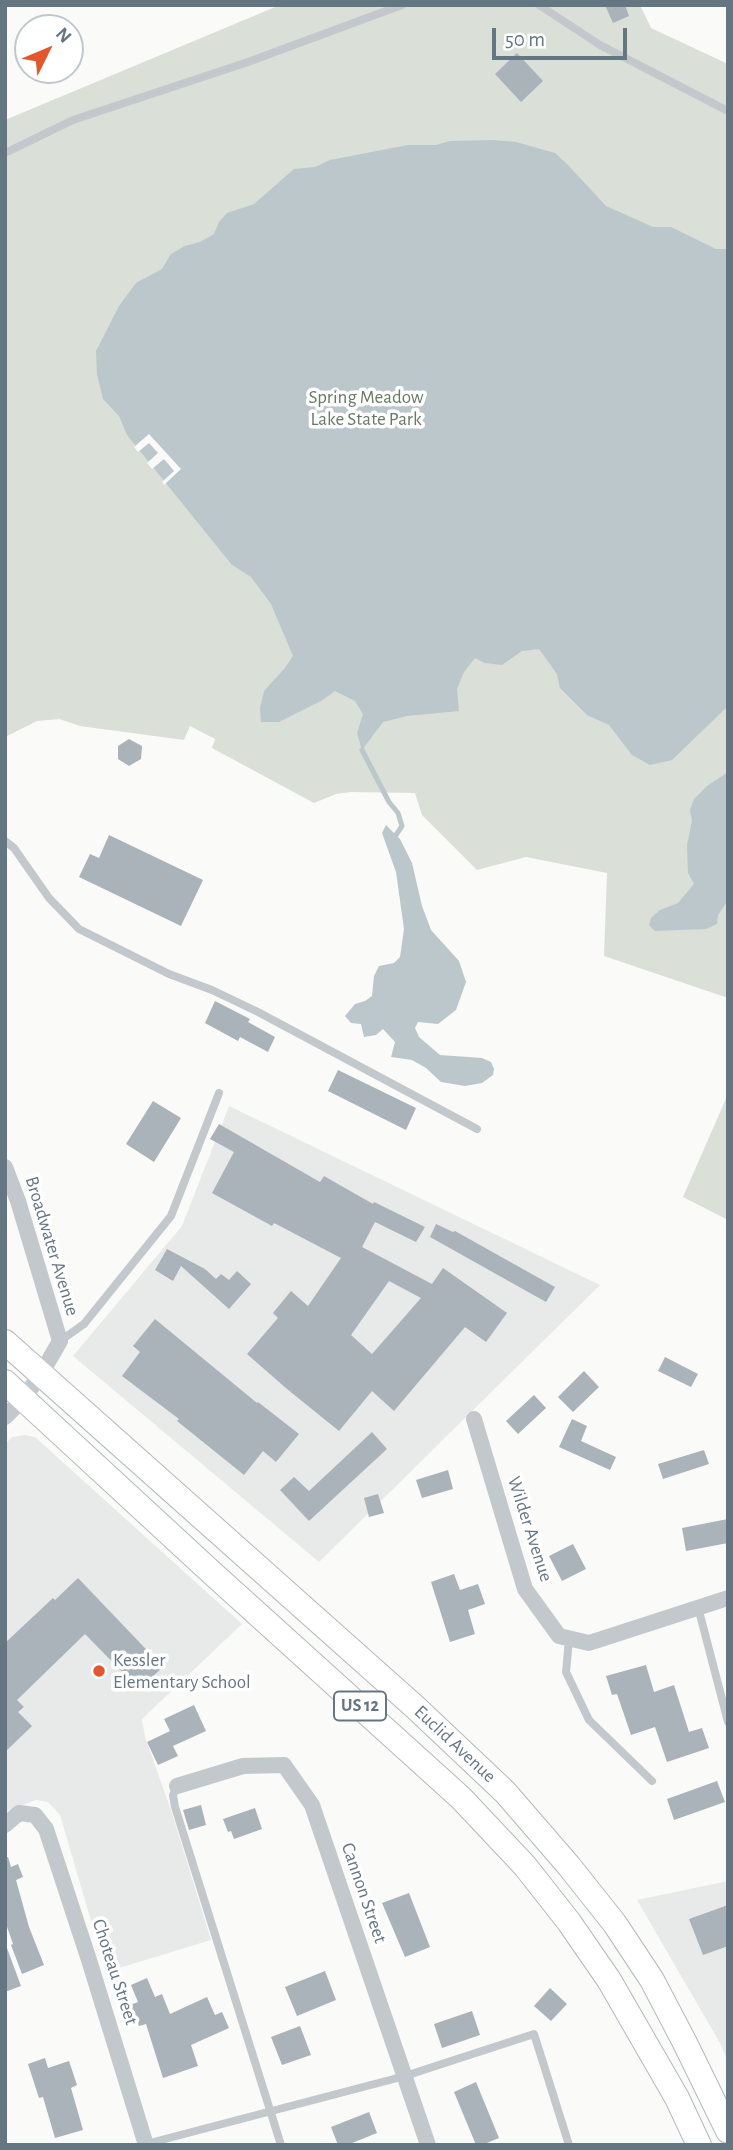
<!DOCTYPE html>
<html>
<head>
<meta charset="utf-8">
<style>
  body { margin:0 }
  #map { position:relative; width:733px; height:2150px; overflow:hidden; background:#fafaf8; font-family:"Alegreya Sans",sans-serif }
  canvas { display:block }
  .frame { position:absolute; inset:0; border:7px solid #657683; pointer-events:none }
  .north { position:absolute; left:14px; top:14px; width:70px; height:70px; box-sizing:border-box; background:#fff; border:2px solid #c1c8cd; border-radius:50%; rotate:47deg; font-size:19px; font-weight:700; line-height:28px; text-align:center; color:#657683 }
  .north::after { content:''; display:block; margin:auto; width:24px; height:32px; background:#e4572e; clip-path:polygon(50% 0,100% 100%,50% 72%,0 100%) }
  .scale { position:absolute; left:492px; top:28px; width:135px; height:32px; box-sizing:border-box; border:4px solid #657683; border-top:0; padding-left:9px; font-size:21px; line-height:24px; white-space:nowrap; color:#657683; -webkit-text-stroke:5px #fff; paint-order:stroke }
</style>
</head>
<body>
<div id="map">
<canvas width="733" height="2150"></canvas>
<div class="frame"></div>
<div class="north">N</div>
<div class="scale">50 m</div>
</div>
<script>
const ctx = document.querySelector('canvas').getContext('2d');
ctx.lineJoin = 'round';
function paint(path, color) { ctx.fillStyle = color; ctx.fill(path, 'evenodd'); }
const poly = rows => new Path2D(rows.map(r => 'M' + r).join(''));
function strokePath(path, color, width, dash) { ctx.strokeStyle = color; ctx.lineWidth = width; ctx.lineCap = dash ? 'butt' : 'round'; ctx.setLineDash(dash || []); ctx.stroke(path); }
function drawText(font, color, halo, rows, align = 'center') {
  ctx.font = font + ' "Alegreya Sans",sans-serif'; ctx.lineWidth = 7; ctx.setLineDash([]); ctx.textBaseline = 'middle'; ctx.strokeStyle = halo; ctx.fillStyle = color; for (const [text, x, y, turn = 0] of rows) {
    ctx.save(); ctx.translate(x, y); ctx.rotate((+turn || 0) * Math.PI / 180); ctx.textAlign = isNaN(turn) ? turn : align; if (halo) ctx.strokeText(text, 0, 0); ctx.fillText(text, 0, 0); ctx.restore();
  }
}
paint(poly([
  [229,1106,600,1285,319,1562,73,1356,182,1226],
  [25,1435,35,1437,242,1624,142,1719,145,1737,171,1810,211,1940,106,1972,60,1815,48,1802,36,1800,5,1812,5,1444,12,1437],
  [728,1881,728,2062,720,2043,637,1900]
]), '#e8e9e9');
paint(poly([
  [280,5,640,5,651,28,728,64,728,998,604,956,607,873,526,857,477,870,422,815,415,793,351,792,336,794,314,803,212,748,215,739,190,726,184,740,80,726,59,719,37,721,5,737,5,120],
  [728,1094,728,1220,683,1197]
]), '#dadfd7');
paint(poly([
  [493,140,516,142,555,153,567,164,606,206,653,227,671,227,716,249,728,249,728,706,672,760,650,765,632,755,609,725,587,715,560,688,557,674,539,649,522,651,502,665,485,663,475,658,464,672,457,689,459,711,407,716,383,722,362,750,357,733,363,714,355,701,335,691,321,701,279,722,261,722,260,708,264,691,285,668,293,656,271,604,251,577,232,565,127,435,119,416,103,399,97,374,96,351,119,306,136,283,162,269,171,254,185,246,200,242,214,234,219,222,227,213,254,204,294,169,315,167,330,160,408,145,436,145,450,141],
  [728,772,728,900,718,915,717,924,706,929,655,931,649,925,651,918,660,910,678,903,694,884,688,873,687,845,692,821,690,810,694,799,707,786],
  [386,825,400,839,412,863,422,906,431,930,459,961,466,982,456,1010,438,1024,418,1022,415,1028,419,1037,440,1055,482,1058,491,1062,494,1069,493,1075,482,1083,465,1086,441,1082,426,1068,412,1060,391,1057,395,1042,383,1029,376,1035,364,1037,361,1024,351,1023,345,1016,355,1004,365,1001,372,996,374,976,379,966,394,963,400,957,404,929,396,872,382,833]
]), '#bbc7cb');
paint(poly([
  [149,434,181,469,164,485,162,482,174,471,164,459,152,469,147,463,158,453,149,443,138,452,134,447]
]), '#fafaf8');
strokePath(poly([
  [362,750,389,802,398,813,402,826,396,835]
]), '#bbc7cb', 5);
paint(poly([
  [605,5,625,5,629,16,613,23],
  [517,53,543,81,521,102,495,74],
  [129,739,142,746,141,759,129,766,118,759,118,746],
  [109,835,203,880,181,926,79,877,90,854,99,858],
  [215,1001,250,1019,248,1022,275,1037,268,1052,240,1037,238,1041,205,1023],
  [338,1070,416,1108,406,1130,328,1091],
  [153,1101,181,1118,154,1162,126,1144],
  [219,1124,320,1182,324,1176,373,1204,374,1202,425,1227,416,1242,375,1222,362,1247,432,1284,443,1268,507,1313,486,1342,465,1327,394,1411,372,1391,339,1431,287,1389,247,1354,278,1318,273,1313,291,1291,308,1306,341,1258,274,1223,272,1226,212,1193,234,1152,210,1139],
  [389,1281,421,1298,372,1354,351,1335],
  [436,1224,453,1232,455,1231,555,1287,546,1302,430,1237],
  [167,1249,205,1269,216,1279,221,1274,229,1280,237,1271,251,1284,229,1309,181,1266,173,1281,155,1270],
  [155,1319,257,1403,258,1402,299,1434,276,1462,263,1451,244,1475,177,1421,179,1419,122,1376,140,1352,133,1346],
  [665,1357,698,1374,691,1387,658,1371],
  [584,1371,599,1387,573,1412,558,1397],
  [534,1395,546,1408,518,1434,506,1421],
  [572,1419,587,1426,581,1441,616,1457,610,1470,559,1447],
  [372,1432,387,1449,309,1521,280,1490,294,1477,309,1491],
  [704,1450,709,1464,663,1479,658,1464],
  [448,1470,453,1489,422,1498,416,1480],
  [378,1494,384,1513,369,1517,364,1498],
  [728,1519,728,1543,686,1551,682,1528],
  [573,1544,586,1569,562,1581,549,1556],
  [454,1574,460,1590,478,1584,485,1604,468,1610,475,1634,450,1642,431,1582],
  [78,1578,163,1667,139,1689,85,1634,17,1700,24,1707,18,1712,32,1726,5,1752,5,1643,53,1598,55,1600],
  [646,1665,654,1692,674,1685,689,1732,702,1728,709,1748,667,1762,655,1727,631,1735,617,1694,612,1695,606,1676],
  [194,1705,206,1731,173,1746,178,1756,158,1765,147,1742,170,1731,164,1719],
  [717,1781,725,1802,674,1820,667,1799],
  [201,1805,206,1825,189,1830,183,1810],
  [255,1808,262,1829,234,1839,231,1831,228,1832,223,1819],
  [8,1857,11,1867,18,1864,23,1877,16,1880,29,1927,44,1965,22,1974,11,1945,13,1944,5,1921,5,1858],
  [409,1893,430,1947,405,1957,382,1903],
  [728,1905,728,1946,703,1955,689,1919],
  [7,1948,21,1986,5,1992,5,1949],
  [325,1971,336,2000,297,2016,285,1987],
  [147,1978,155,1997,162,1994,170,2014,207,1997,215,2015,222,2012,229,2028,191,2045,198,2066,163,2078,146,2024,139,2026,130,2005,138,2002,131,1985],
  [550,1988,567,2004,551,2021,534,2006],
  [472,2011,480,2035,442,2048,434,2024],
  [300,2026,311,2055,282,2065,271,2037],
  [45,2058,48,2068,69,2061,77,2085,71,2088,83,2130,55,2138,43,2097,39,2098,28,2064],
  [476,2082,499,2138,482,2145,476,2145,454,2092],
  [369,2112,377,2133,347,2145,338,2145,331,2127]
]), '#aab3b9');
const trunk = poly([
  [5,1342,415,1707,505,1792,569,1866,615,1924,652,1980,685,2043,728,2131],
  [5,1382,211,1572,461,1798,525,1866,569,1922,609,1980,677,2098,699,2145]
]);
strokePath(trunk, '#b4b9bd', 26);
strokePath(poly([
  [539,5,600,45,728,111],
  [5,153,73,120,248,62,402,5],
  [5,841,14,848,49,898,79,929,169,974,212,990,258,1012,477,1129],
  [60,1341,84,1324,171,1216,219,1093],
  [698,1607,728,1722],
  [569,1639,566,1672,589,1720,652,1781],
  [177,1786,173,1795,175,1807,281,2145],
  [146,2144,405,2076,534,2034,569,2145]
]), '#c3c8cc', 8);
strokePath(poly([
  [5,1167,18,1201,60,1341,41,1374,23,1399,5,1417],
  [474,1419,525,1589,559,1636,589,1643,728,1598],
  [177,1786,243,1766,284,1765,312,1805,428,2145],
  [5,1825,19,1813,35,1815,46,1829,89,1960,146,2145]
]), '#c3c8cc', 16);
strokePath(trunk, '#fff', 24);
for (const [x, y, r, color] of [
  [99,1671,7,"#e4572e"]
]) { const dot = new Path2D(); dot.arc(x, y, r, 0, 2 * Math.PI); ctx.fillStyle = color; ctx.fill(dot); strokePath(dot, '#fff', 2.5); }
for (const [x, y, w] of [
  [360,1706,52]
]) { const box = new Path2D(); box.roundRect(x - w / 2, y - 14.5, w, 29, 5); ctx.fillStyle = '#fff'; ctx.fill(box); strokePath(box, '#657683', 2); }
drawText('bold 18px', '#657683', null, [
  ["US 12",360,1706]
]);
drawText('19px', '#687a64', '#fff', [
  ["Spring Meadow",366,397],
  ["Lake State Park",366,419]
]);
drawText('19px', '#657683', '#fff', [
  ["Broadwater Avenue",52,1246,73],
  ["Wilder Avenue",530,1529,72],
  ["Euclid Avenue",455,1744,43],
  ["Cannon Street",364,1893,71],
  ["Choteau Street",115,1972,72]
]);
drawText('19px', '#657683', '#fff', [
  ["Kessler",113,1660],
  ["Elementary School",113,1682]
], 'left');
</script>
</body>
</html>
